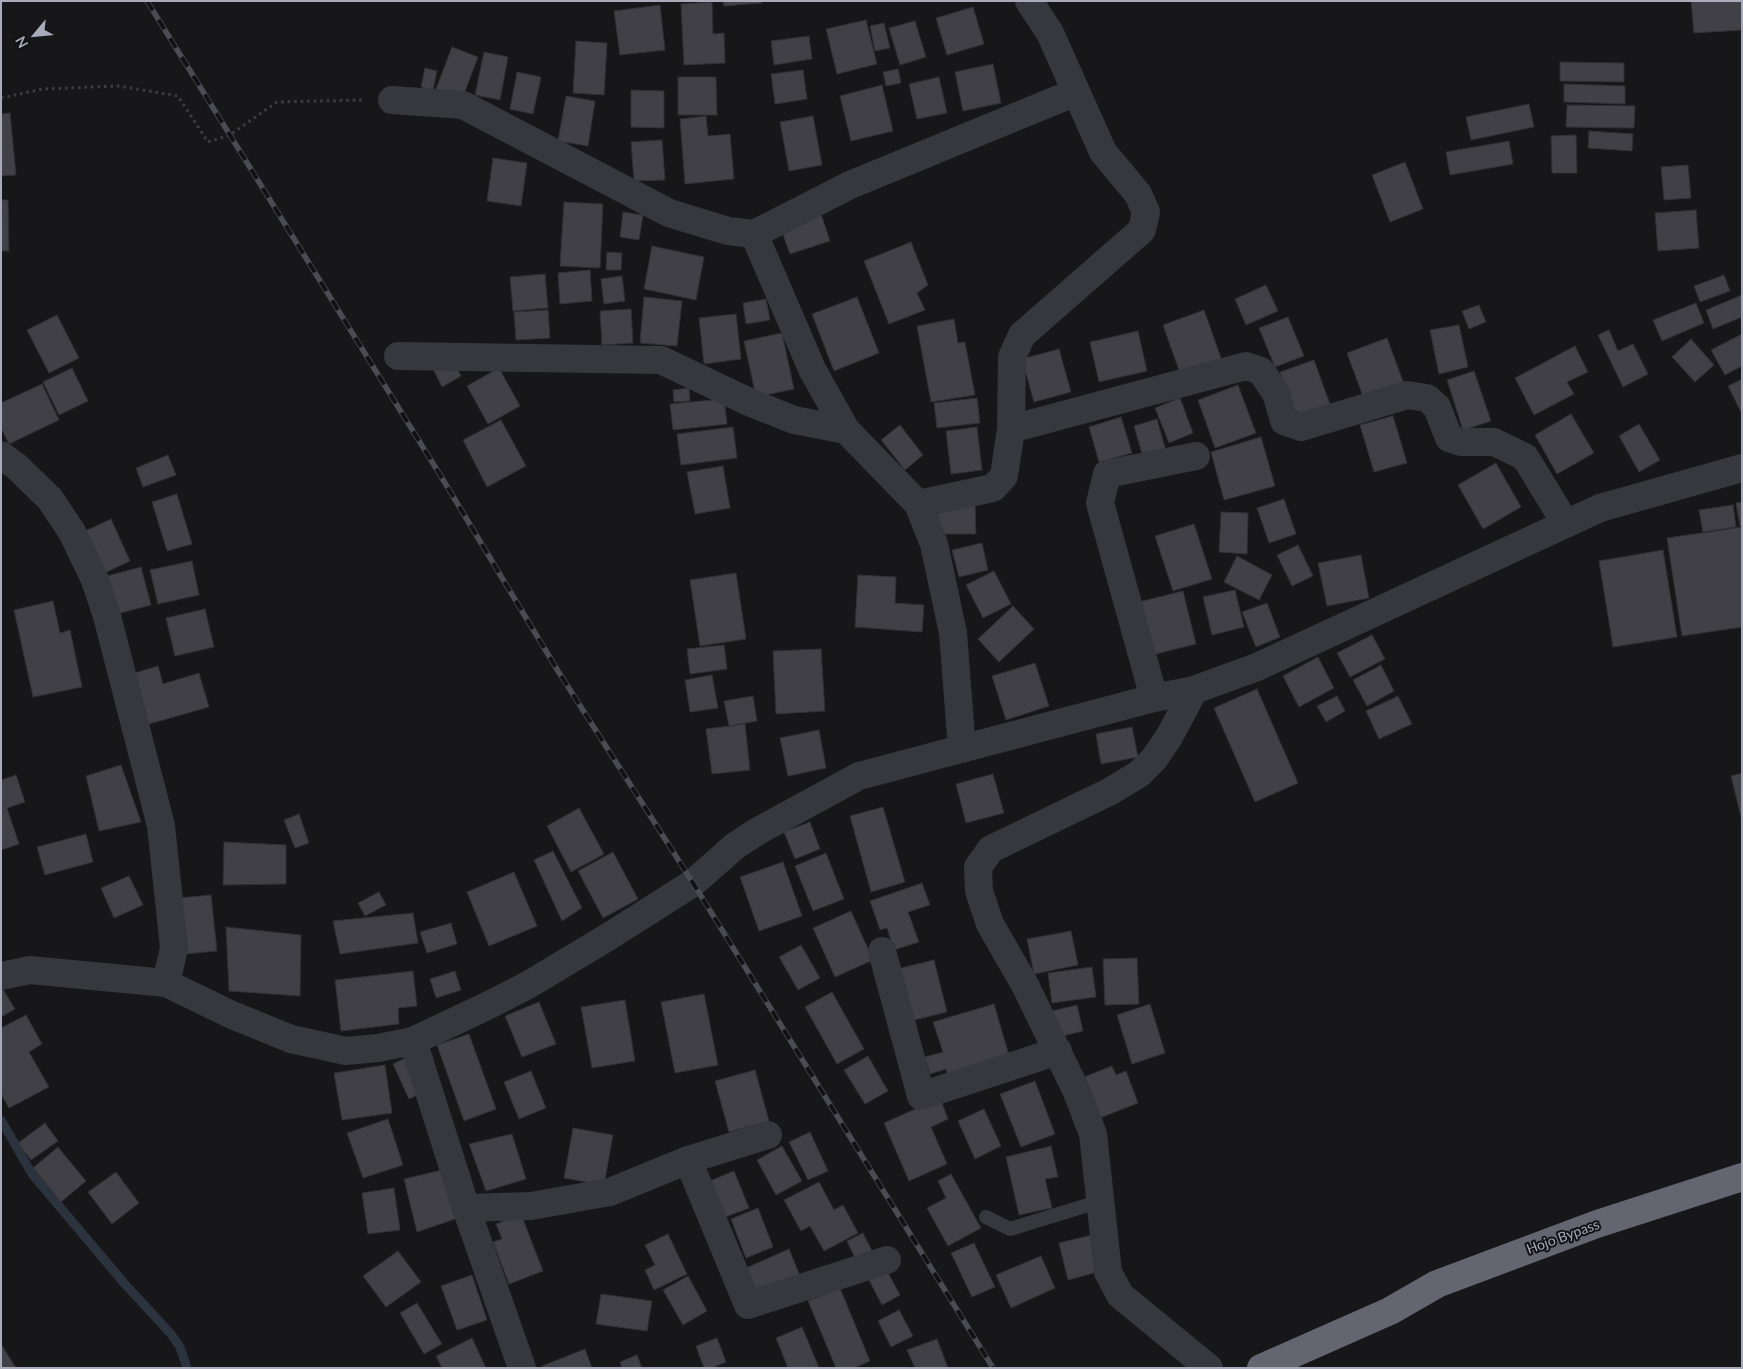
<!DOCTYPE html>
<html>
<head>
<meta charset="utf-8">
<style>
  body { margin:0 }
  #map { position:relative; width:1743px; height:1369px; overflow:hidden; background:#171619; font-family:Lato,sans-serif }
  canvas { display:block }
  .frame { position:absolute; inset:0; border:2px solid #a7abba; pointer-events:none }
  .north { position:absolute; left:10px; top:10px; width:50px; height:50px; -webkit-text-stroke:4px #121114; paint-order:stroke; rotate:242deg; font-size:14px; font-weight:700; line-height:20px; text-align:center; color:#a7abba }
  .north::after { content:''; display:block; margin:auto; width:18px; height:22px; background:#a7abba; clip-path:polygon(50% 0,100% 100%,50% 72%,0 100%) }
</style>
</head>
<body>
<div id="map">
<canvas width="1743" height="1369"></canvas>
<div class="frame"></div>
<div class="north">N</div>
</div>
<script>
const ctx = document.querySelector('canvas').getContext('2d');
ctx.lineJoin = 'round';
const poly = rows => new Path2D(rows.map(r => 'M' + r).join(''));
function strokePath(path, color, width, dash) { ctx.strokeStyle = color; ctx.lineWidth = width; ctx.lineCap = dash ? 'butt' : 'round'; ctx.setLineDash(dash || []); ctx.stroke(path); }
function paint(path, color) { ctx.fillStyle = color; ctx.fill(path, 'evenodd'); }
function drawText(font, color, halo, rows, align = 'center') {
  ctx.font = font + ' Lato,sans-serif'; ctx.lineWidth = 4; ctx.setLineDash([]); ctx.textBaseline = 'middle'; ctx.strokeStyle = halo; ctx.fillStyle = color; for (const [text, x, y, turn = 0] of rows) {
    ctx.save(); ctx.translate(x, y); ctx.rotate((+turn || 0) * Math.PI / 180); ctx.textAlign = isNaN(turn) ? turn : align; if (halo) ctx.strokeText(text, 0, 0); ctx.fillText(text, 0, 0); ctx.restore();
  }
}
strokePath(poly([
  [1,1120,32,1174,124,1283,171,1334,180,1347,187,1368]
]), '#2b343e', 9);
const building = poly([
  [723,1,762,1,762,3,724,6,723,1],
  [1691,1,1742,1,1742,30,1694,33,1691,1],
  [712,2,713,34,724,33,725,63,684,65,681,4,712,2],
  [660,5,665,50,620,55,614,11,660,5],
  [973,7,984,44,947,55,936,18,973,7],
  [866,20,877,64,837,74,826,29,866,20],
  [915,21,926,57,900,65,889,28,915,21],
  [884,23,890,48,875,51,870,26,884,23],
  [809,36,812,59,774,65,771,41,809,36],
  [576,41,607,43,604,95,573,93,576,41],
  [452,47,478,57,462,99,436,89,452,47],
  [484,52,508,57,500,100,475,95,484,52],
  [1560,62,1624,63,1624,82,1560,81,1560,62],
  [993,64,1001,103,963,111,955,72,993,64],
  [425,68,437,71,433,90,421,87,425,68],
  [898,69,901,83,886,86,883,72,898,69],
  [803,70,807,99,775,104,771,74,803,70],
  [517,72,541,77,533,114,510,109,517,72],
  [678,77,716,77,717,115,678,115,678,77],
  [939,77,947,113,917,119,909,84,939,77],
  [1564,84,1625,86,1625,104,1564,102,1564,84],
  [882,85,893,131,851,141,840,96,882,85],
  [631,90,664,91,664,128,631,127,631,90],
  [566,96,595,101,588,146,558,141,566,96],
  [1529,104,1534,127,1471,140,1466,117,1529,104],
  [1567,105,1635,106,1634,128,1566,127,1567,105],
  [10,113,16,175,1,176,1,114,10,113],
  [706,116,708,136,730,134,734,179,685,184,680,119,706,116],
  [813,116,822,165,789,171,780,122,813,116],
  [1589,131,1633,134,1632,151,1588,148,1589,131],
  [1576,135,1577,173,1552,173,1551,136,1576,135],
  [662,140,665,180,634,181,631,142,662,140],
  [1509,141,1513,164,1450,175,1446,152,1509,141],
  [493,158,527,163,521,206,487,201,493,158],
  [1405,162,1423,209,1390,222,1372,175,1405,162],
  [1688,165,1691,198,1664,200,1661,167,1688,165],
  [1,200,8,200,9,251,1,251,1,200],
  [564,202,603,204,600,268,560,266,564,202],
  [1696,210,1699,248,1658,251,1655,213,1696,210],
  [623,212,643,215,639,240,620,237,623,212],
  [821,214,830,241,790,254,781,229,821,214],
  [911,242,928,285,917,293,925,310,889,324,864,261,911,242],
  [652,246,704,257,696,300,644,289,652,246],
  [607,252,622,253,621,270,606,270,607,252],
  [590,270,592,301,560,304,558,273,590,270],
  [545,274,548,308,513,311,510,277,545,274],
  [1724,275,1730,291,1700,302,1694,286,1724,275],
  [622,276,625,301,604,304,601,279,622,276],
  [1266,285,1278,311,1246,325,1235,299,1266,285],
  [1742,295,1742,317,1713,329,1706,310,1742,295],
  [644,297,682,301,677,346,640,343,644,297],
  [857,297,879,353,834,371,812,314,857,297],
  [766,299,770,320,746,324,743,303,766,299],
  [1696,303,1704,323,1662,341,1653,320,1696,303],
  [1479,305,1486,322,1469,329,1462,311,1479,305],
  [631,309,633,343,602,345,600,311,631,309],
  [548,310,550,338,516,340,514,312,548,310],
  [1204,310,1222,361,1181,376,1163,325,1204,310],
  [736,314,741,359,704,364,699,318,736,314],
  [57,315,79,358,49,373,27,330,57,315],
  [1288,317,1304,356,1275,367,1259,328,1288,317],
  [954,319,958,343,965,342,975,395,931,402,917,326,954,319],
  [1459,325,1468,367,1439,374,1430,330,1459,325],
  [1609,330,1618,351,1633,344,1648,374,1623,387,1598,335,1609,330],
  [1138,331,1147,371,1099,382,1090,342,1138,331],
  [782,333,794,389,756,397,744,341,782,333],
  [1742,334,1742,366,1725,375,1711,350,1742,334],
  [1387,338,1404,384,1364,399,1347,353,1387,338],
  [1691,339,1714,365,1695,382,1672,357,1691,339],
  [1575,346,1588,372,1567,382,1574,394,1534,415,1515,378,1575,346],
  [1059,349,1071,392,1034,402,1022,359,1059,349],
  [452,359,461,376,442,387,433,369,452,359],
  [1314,360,1330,404,1295,416,1280,372,1314,360],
  [72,368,88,401,59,415,43,382,72,368],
  [499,368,520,406,488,424,467,386,499,368],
  [1474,371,1491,421,1463,430,1447,380,1474,371],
  [1742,379,1742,414,1728,386,1742,379],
  [42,384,59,420,9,444,1,428,1,403,42,384],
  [1238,385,1256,433,1215,448,1198,400,1238,385],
  [689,388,690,401,674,402,673,390,689,388],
  [977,398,980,423,937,428,934,403,977,398],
  [1180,398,1193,433,1169,443,1155,408,1180,398],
  [724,399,727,424,673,430,670,404,724,399],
  [1571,414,1594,453,1557,474,1535,435,1571,414],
  [1393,416,1407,463,1374,472,1360,425,1393,416],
  [1121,417,1132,453,1099,462,1089,427,1121,417],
  [1157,419,1166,451,1143,457,1134,426,1157,419],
  [501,420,526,466,487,487,463,440,501,420],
  [1639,424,1660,460,1639,472,1619,436,1639,424],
  [900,425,923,455,905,470,881,440,900,425],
  [733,427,737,458,681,465,677,434,733,427],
  [977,427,982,470,951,474,946,431,977,427],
  [1261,437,1275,486,1224,500,1211,452,1261,437],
  [168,455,176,475,143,487,136,468,168,455],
  [1496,463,1521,507,1483,529,1458,485,1496,463],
  [723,466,730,508,695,514,687,472,723,466],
  [177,494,192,544,167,551,152,502,177,494],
  [1284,499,1296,534,1269,543,1257,508,1284,499],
  [1742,502,1742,526,1740,526,1736,503,1742,502],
  [975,504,976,534,939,534,937,505,975,504],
  [1733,505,1736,527,1703,532,1699,510,1733,505],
  [1221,512,1248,513,1247,554,1219,552,1221,512],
  [111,519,130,561,100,575,81,533,111,519],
  [1194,524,1212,579,1173,591,1155,536,1194,524],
  [1742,527,1742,627,1682,636,1667,538,1742,527],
  [982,543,988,570,959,577,952,550,982,543],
  [1298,545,1313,576,1292,586,1277,555,1298,545],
  [1663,550,1677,637,1613,647,1599,561,1663,550],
  [1361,555,1369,598,1327,606,1318,563,1361,555],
  [1237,556,1272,575,1259,600,1224,582,1237,556],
  [192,561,199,595,158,604,150,570,192,561],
  [141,567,151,605,117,614,107,576,141,567],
  [994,571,1011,604,983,618,966,585,994,571],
  [736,573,746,639,700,646,690,580,736,573],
  [858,575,896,577,895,603,924,605,922,632,855,627,858,575],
  [1235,590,1244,627,1212,635,1203,597,1235,590],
  [1183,591,1196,644,1152,655,1139,602,1183,591],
  [53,601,60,633,70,630,82,687,33,697,14,610,53,601],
  [1267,603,1280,637,1256,647,1242,612,1267,603],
  [1013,606,1034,629,999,662,978,639,1013,606],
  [205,609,214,647,175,656,166,618,205,609],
  [1372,635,1385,659,1350,677,1337,653,1372,635],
  [724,645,727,669,690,674,687,649,724,645],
  [821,649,825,711,776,714,773,651,821,649],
  [1318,657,1334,688,1299,707,1283,676,1318,657],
  [1035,663,1049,706,1006,720,992,676,1035,663],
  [1381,665,1394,691,1367,706,1353,680,1381,665],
  [158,666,163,684,199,673,209,707,142,726,128,675,158,666],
  [712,675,718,708,690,712,685,680,712,675],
  [1257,689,1298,783,1255,802,1214,708,1257,689],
  [753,696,757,721,729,726,724,701,753,696],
  [1337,696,1345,711,1326,722,1317,706,1337,696],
  [1398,696,1412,724,1379,739,1366,711,1398,696],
  [745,724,750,770,712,774,706,729,745,724],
  [1132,727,1138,757,1101,764,1096,734,1132,727],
  [819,730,826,768,788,776,780,738,819,730],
  [121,765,141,822,99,831,86,776,121,765],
  [1742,773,1742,821,1731,776,1742,773],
  [993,774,1004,813,966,823,956,784,993,774],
  [16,775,25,802,7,808,19,844,1,850,1,780,16,775],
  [883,807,905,882,871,892,850,816,883,807],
  [579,808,604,854,571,872,547,826,579,808],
  [299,814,309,843,295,848,284,820,299,814],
  [810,822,820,849,795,859,784,832,810,822],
  [86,834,93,862,45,875,37,847,86,834],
  [224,842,286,845,286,884,223,885,224,842],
  [553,851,582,908,562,921,534,860,553,851],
  [613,852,638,899,603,918,578,871,613,852],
  [826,853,844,899,813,911,795,866,826,853],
  [783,862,802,916,759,931,740,877,783,862],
  [514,872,537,926,489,946,467,892,514,872],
  [129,876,143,905,114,918,101,888,129,876],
  [922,883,930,905,908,912,919,942,894,950,887,928,880,930,870,901,922,883],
  [379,892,386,905,365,916,358,903,379,892],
  [211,895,217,951,184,954,179,898,211,895],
  [851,911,873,960,835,977,813,928,851,911],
  [413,913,418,943,340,954,333,921,413,913],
  [451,923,457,944,427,953,420,932,451,923],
  [226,927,301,935,300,996,229,991,226,927],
  [1071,931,1078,965,1034,974,1027,939,1071,931],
  [801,945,820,978,798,990,779,957,801,945],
  [1137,958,1139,1004,1105,1005,1103,959,1137,958],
  [934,960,947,1012,906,1022,893,970,934,960],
  [1092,967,1096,997,1052,1003,1048,973,1092,967],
  [413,971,417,1006,398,1008,399,1024,341,1031,335,980,413,971],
  [455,971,461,990,436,998,430,979,455,971],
  [1,986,15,1009,1,1017,1,986],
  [832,992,864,1049,837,1064,805,1007,832,992],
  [704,994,718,1065,675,1073,661,1002,704,994],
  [625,1000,635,1061,592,1068,581,1007,625,1000],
  [539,1002,556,1044,522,1057,505,1016,539,1002],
  [994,1004,1010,1059,948,1078,946,1069,930,1074,925,1057,943,1052,933,1022,994,1004],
  [1150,1004,1165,1053,1132,1064,1117,1015,1150,1004],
  [1077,1005,1083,1031,1058,1037,1052,1011,1077,1005],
  [26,1015,42,1044,29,1052,49,1087,9,1108,1,1094,1,1028,26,1015],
  [469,1034,496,1109,464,1121,437,1045,469,1034],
  [410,1056,426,1091,409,1099,393,1064,410,1056],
  [868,1056,888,1091,865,1104,844,1070,868,1056],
  [385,1065,392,1113,342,1120,334,1073,385,1065],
  [1112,1066,1116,1075,1126,1071,1138,1103,1100,1118,1084,1077,1112,1066],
  [755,1070,769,1121,729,1132,715,1081,755,1070],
  [531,1071,546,1108,519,1119,504,1082,531,1071],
  [1035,1081,1055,1134,1021,1147,1000,1094,1035,1081],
  [940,1098,948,1119,931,1127,947,1164,909,1181,884,1123,940,1098],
  [984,1109,1001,1146,975,1159,958,1121,984,1109],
  [388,1119,403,1165,363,1178,347,1133,388,1119],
  [45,1123,58,1141,31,1160,18,1143,45,1123],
  [573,1128,613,1135,604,1185,564,1178,573,1128],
  [810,1132,828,1171,808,1180,789,1142,810,1132],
  [512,1134,526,1179,486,1191,469,1144,512,1134],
  [782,1146,802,1181,776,1195,757,1160,782,1146],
  [1051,1146,1058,1177,1045,1179,1052,1208,1019,1215,1006,1157,1051,1146],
  [58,1147,86,1181,61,1202,33,1168,58,1147],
  [442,1170,458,1218,417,1232,404,1179,442,1170],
  [734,1171,749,1208,720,1219,705,1183,734,1171],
  [116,1172,139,1203,112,1224,88,1192,116,1172],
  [951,1174,981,1228,948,1246,927,1208,946,1198,938,1181,951,1174],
  [819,1182,834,1210,843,1205,858,1233,824,1251,810,1226,801,1231,784,1200,819,1182],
  [394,1188,400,1230,368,1234,362,1193,394,1188],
  [758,1208,773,1247,746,1258,731,1219,758,1208],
  [521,1214,543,1271,509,1284,493,1242,502,1239,496,1224,521,1214],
  [863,1233,872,1251,856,1260,847,1241,863,1233],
  [668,1234,687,1274,654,1290,645,1270,655,1265,645,1245,668,1234],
  [1092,1235,1101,1271,1068,1280,1059,1243,1092,1235],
  [974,1243,995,1287,972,1297,951,1253,974,1243],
  [789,1249,800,1276,759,1295,746,1268,789,1249],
  [398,1251,421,1282,386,1307,363,1276,398,1251],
  [1041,1256,1055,1288,1011,1308,996,1275,1041,1256],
  [886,1269,900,1295,882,1305,868,1278,886,1269],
  [472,1275,487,1320,457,1330,441,1286,472,1275],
  [688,1276,707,1311,683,1325,663,1290,688,1276],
  [840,1288,870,1361,854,1368,836,1368,808,1301,840,1288],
  [601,1294,652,1301,647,1331,596,1324,601,1294],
  [417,1303,442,1344,424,1354,400,1313,417,1303],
  [899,1310,913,1336,891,1347,878,1321,899,1310],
  [802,1327,819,1368,788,1368,776,1338,802,1327],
  [472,1338,486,1368,442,1368,436,1356,472,1338],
  [717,1338,726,1362,712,1368,704,1368,696,1346,717,1338],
  [937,1339,948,1368,915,1368,907,1350,937,1339],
  [1,1344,16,1368,1,1368,1,1344],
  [585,1349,592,1368,543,1368,542,1366,585,1349],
  [637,1355,642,1368,622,1368,620,1362,637,1355]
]);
paint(building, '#404046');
strokePath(building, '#313035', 1);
strokePath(poly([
  [1,98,43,89,119,86,178,96,208,142,230,135,277,102,364,100]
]), '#3d3e45', 3, [2.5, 4]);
strokePath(poly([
  [986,1217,1010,1229,1101,1201]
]), '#37383e', 14);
strokePath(poly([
  [392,100,463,105,669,213,728,231,754,234,850,185,1076,92],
  [754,234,812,369,846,430,918,504,934,544,953,633,962,749],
  [398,356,661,360,749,402,794,420,846,430],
  [1011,429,1246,366,1261,371,1276,393,1284,421,1301,427,1407,395,1427,398,1437,407,1449,438,1461,442,1494,442,1525,457,1566,524],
  [1,455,16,466,50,499,72,532,95,580,107,616,161,826,174,948,166,983],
  [918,504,993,488,1004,476,1011,429,1012,357,1022,335,1142,230,1146,212,1138,194,1103,152,1050,33,1029,1],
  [1194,690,1169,737,1154,759,1139,774,1109,792,991,849,978,867,979,891,990,924,1025,985,1077,1092,1093,1134,1108,1272,1120,1295,1209,1368],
  [1154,698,1100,503,1107,474,1196,456],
  [882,951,921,1096,1058,1051],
  [1,976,30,970,166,983,232,1015,291,1039,346,1051,378,1048,413,1041,489,1005,528,985,608,937,693,883,735,846,758,831,859,776,1154,698,1194,690,1257,667,1600,508,1742,468],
  [413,1041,466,1208,522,1368],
  [688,1160,748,1305,887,1260],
  [466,1208,531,1206,610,1192,688,1160,768,1135]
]), '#37383e', 28);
strokePath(poly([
  [1261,1368,1390,1311,1437,1284,1597,1224,1742,1177]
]), '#636570', 28);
const rail = poly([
  [147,1,442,478,558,671,693,883,993,1368]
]);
strokePath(rail, '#4a4b53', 5.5);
strokePath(rail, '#121114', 4, [11]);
drawText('14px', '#a7abba', '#121114', [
  ["Hojo Bypass",1563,1237,-20]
]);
</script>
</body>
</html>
